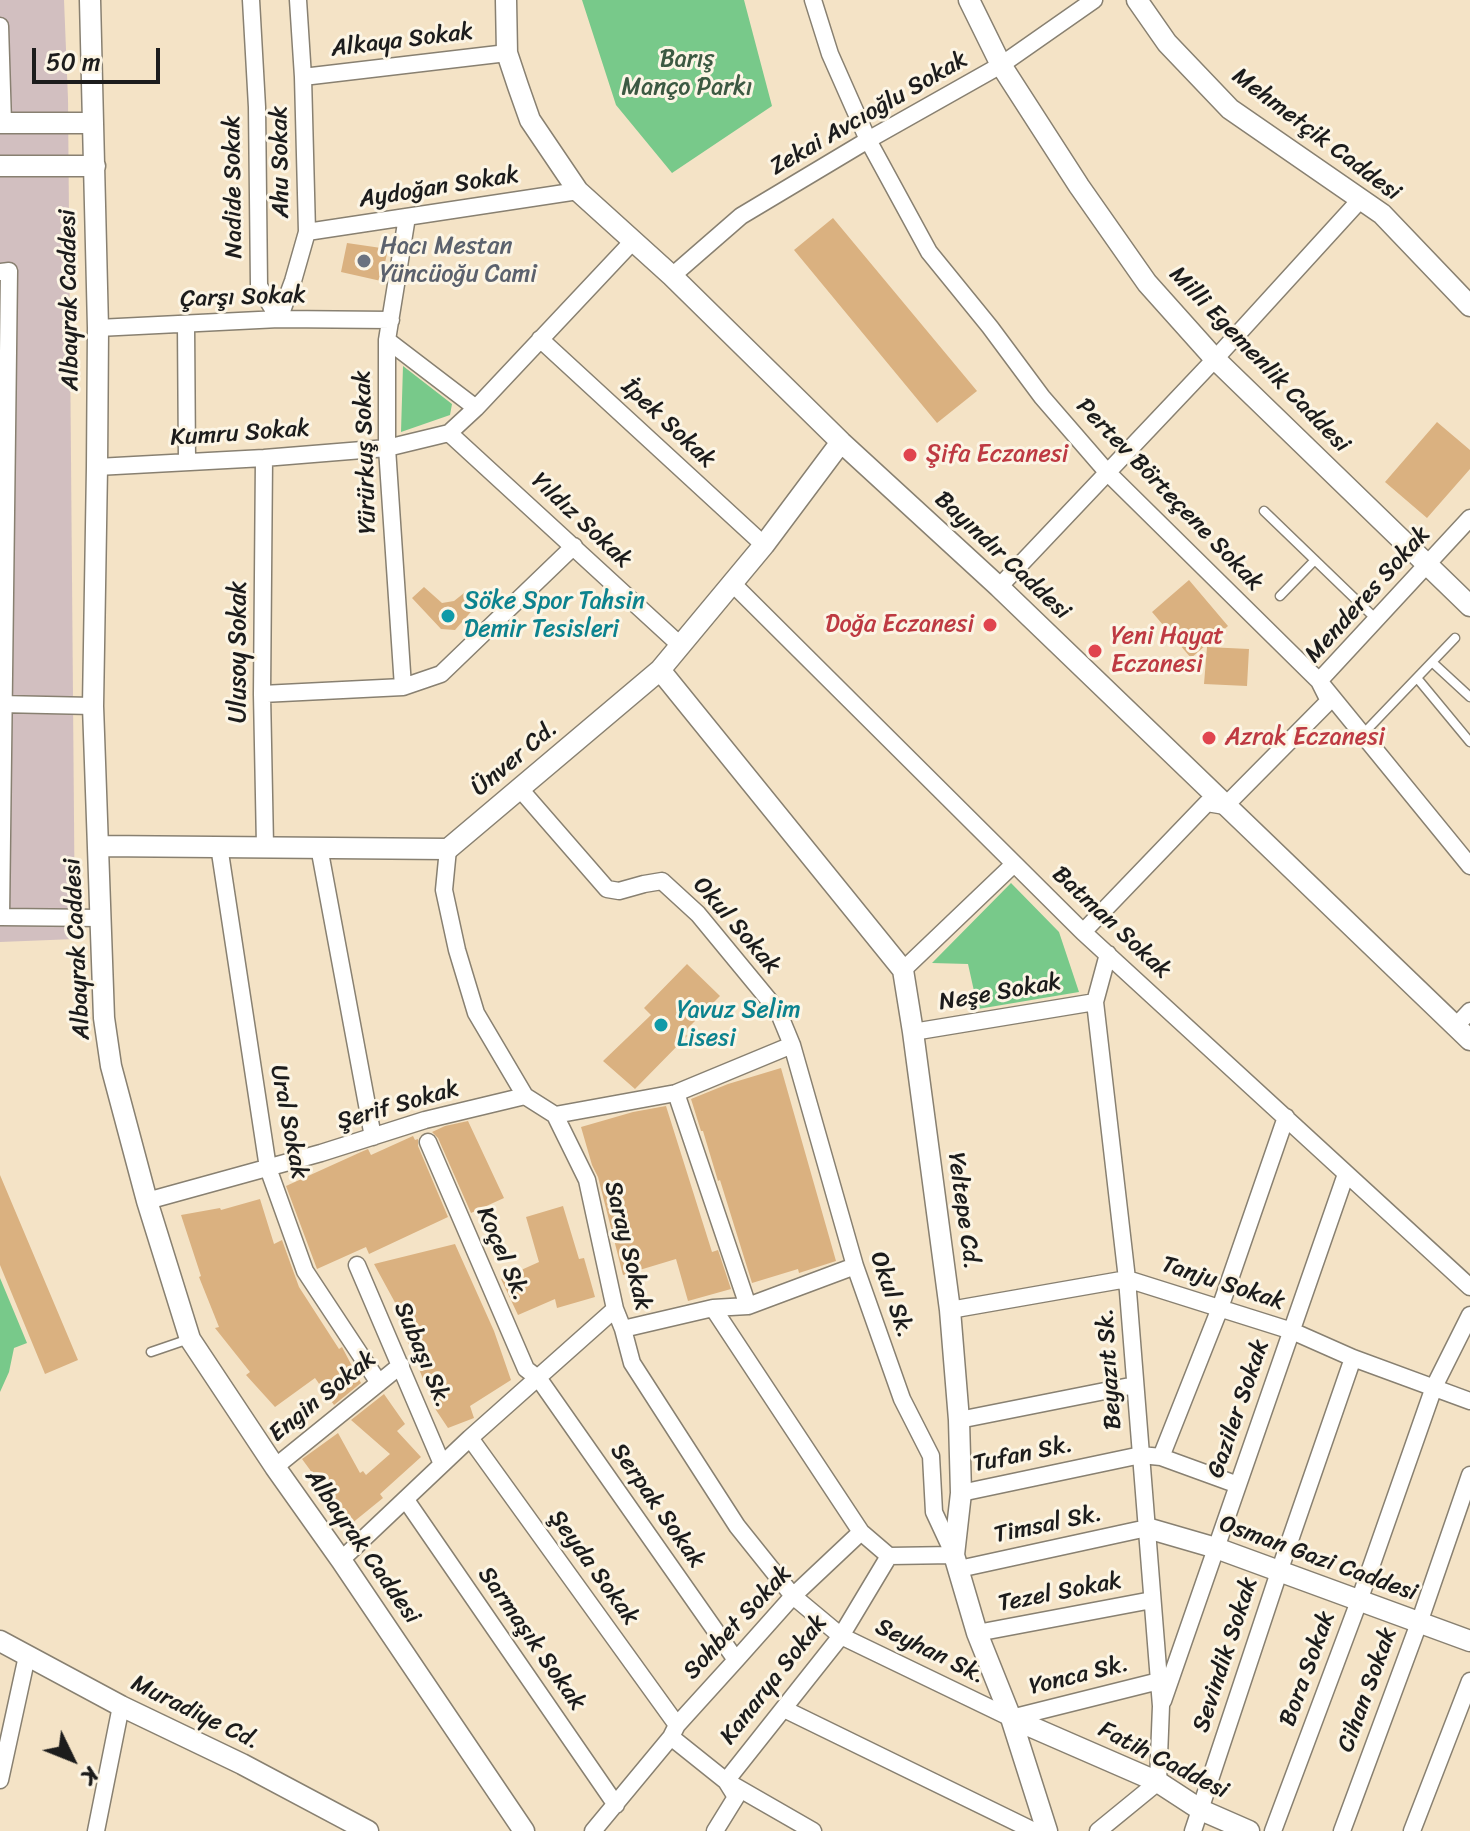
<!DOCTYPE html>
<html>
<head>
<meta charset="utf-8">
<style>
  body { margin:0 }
  #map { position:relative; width:1470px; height:1831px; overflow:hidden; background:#f4e3c6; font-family:Sriracha,sans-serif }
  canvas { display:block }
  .north { position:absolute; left:32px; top:1719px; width:80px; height:80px; -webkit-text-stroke:6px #fcf5e5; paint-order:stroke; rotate:133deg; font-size:22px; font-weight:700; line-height:32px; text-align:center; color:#1c1c1c }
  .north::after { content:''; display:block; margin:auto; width:28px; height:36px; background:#1c1c1c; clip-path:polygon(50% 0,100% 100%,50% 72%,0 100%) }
  .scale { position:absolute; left:32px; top:48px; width:128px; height:36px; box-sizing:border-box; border:4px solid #1c1c1c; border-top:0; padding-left:10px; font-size:24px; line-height:28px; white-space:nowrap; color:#1c1c1c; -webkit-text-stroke:6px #fcf5e5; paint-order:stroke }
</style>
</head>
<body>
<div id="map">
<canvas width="1470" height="1831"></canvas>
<div class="north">K</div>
<div class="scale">50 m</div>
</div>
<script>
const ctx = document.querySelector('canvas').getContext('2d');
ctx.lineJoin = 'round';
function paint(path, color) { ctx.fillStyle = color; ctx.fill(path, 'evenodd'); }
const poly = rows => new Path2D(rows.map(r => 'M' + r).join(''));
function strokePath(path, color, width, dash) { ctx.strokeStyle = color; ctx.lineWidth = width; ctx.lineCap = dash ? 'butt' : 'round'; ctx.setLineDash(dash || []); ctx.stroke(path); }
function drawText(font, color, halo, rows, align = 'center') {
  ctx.font = font + ' Sriracha,sans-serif'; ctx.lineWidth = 6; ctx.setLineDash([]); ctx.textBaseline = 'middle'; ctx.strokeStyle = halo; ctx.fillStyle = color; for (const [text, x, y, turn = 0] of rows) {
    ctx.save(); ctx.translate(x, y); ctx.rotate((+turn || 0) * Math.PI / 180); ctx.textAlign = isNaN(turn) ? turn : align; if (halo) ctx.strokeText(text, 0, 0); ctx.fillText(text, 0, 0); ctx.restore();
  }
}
paint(poly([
  [0,0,64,0,68,99,75,939,0,942]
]), '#d2bfc0');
paint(poly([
  [582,0,744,0,772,106,672,173,616,105],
  [403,366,452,404,450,415,401,432],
  [1011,883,1059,932,1079,992,978,1009,968,964,932,963],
  [0,1278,27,1343,14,1348,9,1372,0,1392]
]), '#78c98a');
paint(poly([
  [833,218,977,391,937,423,794,250],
  [347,243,388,249,381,281,341,272],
  [1437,422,1470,450,1470,469,1427,518,1385,482],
  [1189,580,1228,626,1191,658,1152,612],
  [424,587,442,603,454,601,469,589,483,598,455,630,441,629,412,598],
  [1207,647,1249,649,1247,686,1204,684],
  [687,964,720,996,684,1032,687,1036,635,1089,603,1061,651,1015,644,1008],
  [781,1068,836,1261,799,1273,798,1269,752,1283,720,1180,718,1181,703,1131,701,1131,691,1099,728,1084],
  [666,1106,712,1252,718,1250,731,1289,688,1301,676,1259,623,1275,598,1177,592,1165,581,1127,633,1112],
  [468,1121,504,1198,471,1213,438,1138,432,1132,445,1126],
  [413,1136,415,1140,418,1139,418,1146,448,1217,369,1254,366,1247,317,1269,286,1186,361,1152,368,1149,371,1155],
  [0,1175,78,1360,45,1374,0,1265],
  [260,1199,274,1244,282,1240,299,1287,339,1349,342,1347,361,1383,334,1405,315,1378,275,1407,246,1375,250,1372,215,1328,219,1327,199,1277,201,1276,181,1215,220,1208,221,1210],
  [563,1206,579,1259,584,1258,595,1297,557,1308,555,1299,518,1315,501,1279,539,1262,526,1217],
  [455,1244,494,1331,511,1380,470,1406,474,1418,448,1428,436,1410,394,1309,398,1308,374,1264],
  [384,1394,405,1424,397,1431,421,1457,380,1494,383,1498,351,1524,325,1494,327,1493,302,1459,338,1433,360,1473,363,1471,366,1475,390,1454,351,1420]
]), '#dab180');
const service = poly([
  [1264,511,1376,619],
  [1280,596,1315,560],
  [1432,662,1470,697],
  [1417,678,1470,742],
  [1363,734,1455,638],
  [151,1352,189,1339]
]);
const minor = poly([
  [251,0,257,107,259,286,279,319],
  [813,0,830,54,868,140,929,252,990,327,1042,397,1107,472,1319,681,1470,866],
  [0,26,3,123],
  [303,77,507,53],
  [307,232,578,191],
  [0,272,9,271,1,917,101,918],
  [672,276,741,216,868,140,1001,65,1094,0],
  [279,319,293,281,307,232,303,77,298,0],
  [186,324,187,462],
  [98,328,279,319,391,320],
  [540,339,764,545],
  [387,340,476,408],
  [449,433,680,645],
  [264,458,262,694,265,846],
  [97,467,264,458,387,448,449,433,476,408,634,240],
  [731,582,1083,932,1470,1287],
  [999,587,1215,359,1360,200],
  [403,687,387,448,387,340,407,217],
  [262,694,403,687,441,674,574,546],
  [0,704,93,706],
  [520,789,607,889,619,891,644,884,662,881,698,914,778,1011,792,1045,855,1266,902,1399,931,1456,934,1512,954,1555,889,1556,861,1532,793,1596,736,1660,677,1725,671,1737,593,1831],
  [219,846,268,1168,305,1271,379,1383],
  [319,847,373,1137],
  [448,849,444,890,457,950,476,1013,525,1096,555,1115,587,1180,615,1309,623,1329,632,1363,737,1526,793,1596,841,1636,1011,1718,1159,1681],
  [1083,932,1207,803,1225,806,1329,701,1319,681,1470,518],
  [903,970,1014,864],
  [1456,1026,1470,1011],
  [913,1032,1095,1002],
  [676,1093,748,1306],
  [555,1115,676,1093,792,1045],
  [428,1142,526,1369,539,1379,736,1660],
  [147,1201,321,1153,425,1120,525,1096],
  [357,1265,442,1464],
  [713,1308,861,1532],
  [950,1310,1127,1279,1292,1331,1353,1358,1470,1401],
  [623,1329,713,1308,748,1306,855,1266],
  [959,1420,1135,1385],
  [470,1438,677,1725],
  [1161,1457,1220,1308,1286,1117],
  [275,1467,401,1365],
  [961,1493,1141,1455,1161,1457,1238,1485],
  [406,1500,616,1805],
  [341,1560,470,1438,615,1309],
  [959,1569,1147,1528],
  [977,1633,1152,1600],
  [1163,1701,1346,1174],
  [784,1709,1034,1831],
  [671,1737,726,1781,813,1831],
  [0,1780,27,1656],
  [96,1831,121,1706],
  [715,1831,736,1797,726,1781,841,1636,889,1556],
  [1098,1831,1158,1782,1161,1706,1127,1279,1095,1002,1108,954],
  [1193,1831,1279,1572,1353,1358],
  [1273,1831,1359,1601,1434,1387,1470,1315],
  [1342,1831,1419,1623,1470,1475],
  [1412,1831,1470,1681]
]);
const tertiary = poly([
  [90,0,98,328,97,467,93,706,104,1018,111,1066,147,1201,190,1339,275,1467,341,1560,524,1831],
  [506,0,507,53,518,86,530,120,578,191,672,276,841,442,999,587,1470,1040],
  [969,0,1001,65,1079,186,1147,283,1215,359,1470,606],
  [1137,0,1167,43,1230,109,1382,214,1470,306],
  [0,123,93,123],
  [0,166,95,166],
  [660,670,903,970,913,1032,950,1310,959,1420,961,1493,954,1555,977,1633,1011,1718,1047,1831],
  [99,846,448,849,660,670,764,545,841,442],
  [1147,1528,1216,1548,1470,1641],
  [0,1641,121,1706,242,1764,368,1831],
  [1011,1718,1158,1782,1201,1810,1249,1831]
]);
strokePath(service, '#888071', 11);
strokePath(minor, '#888071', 19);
strokePath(tertiary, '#888071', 23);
strokePath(service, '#fff', 8);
strokePath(minor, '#fff', 16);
strokePath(tertiary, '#fff', 20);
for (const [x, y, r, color] of [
  [364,261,8,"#6b7280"],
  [910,455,8,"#e0444e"],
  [448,616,8,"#0f9aa8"],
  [990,625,8,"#e0444e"],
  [1095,651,8,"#e0444e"],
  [1209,738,8,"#e0444e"],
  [661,1025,8,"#0f9aa8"]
]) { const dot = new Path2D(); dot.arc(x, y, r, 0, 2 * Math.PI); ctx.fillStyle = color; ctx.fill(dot); strokePath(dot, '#fcf5e5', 3); }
drawText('24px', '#1c1c1c', '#fcf5e5', [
  ["Alkaya Sokak",402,41,-7],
  ["Zekai Avcıoğlu Sokak",869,114,-30],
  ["Mehmetçik Caddesi",1316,135,37],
  ["Ahu Sokak",281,162,-91],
  ["Nadide Sokak",234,187,-91],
  ["Aydoğan Sokak",439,188,-9],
  ["Çarşı Sokak",243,298,-2],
  ["Albayrak Caddesi",70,300,-91],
  ["Milli Egemenlik Caddesi",1259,360,46],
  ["İpek Sokak",668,424,43],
  ["Kumru Sokak",240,434,-4],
  ["Yürürkuş Sokak",366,452,-92],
  ["Pertev Börteçene Sokak",1169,495,46],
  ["Yıldız Sokak",581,521,43],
  ["Bayındır Caddesi",1002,556,43],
  ["Menderes Sokak",1368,595,-48],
  ["Ulusoy Sokak",239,652,-90],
  ["Ünver Cd.",515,759,-40],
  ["Batman Sokak",1111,923,43],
  ["Okul Sokak",736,926,49],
  ["Albayrak Caddesi",78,949,-93],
  ["Neşe Sokak",1000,993,-10],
  ["Şerif Sokak",398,1106,-16],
  ["Ural Sokak",288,1122,79],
  ["Yeltepe Cd.",963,1211,82],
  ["Saray Sokak",627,1246,76],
  ["Koçel Sk.",502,1254,67],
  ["Tanju Sokak",1223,1284,18],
  ["Okul Sk.",891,1295,71],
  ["Subaşı Sk.",422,1355,67],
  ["Beyazıt Sk.",1110,1369,-94],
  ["Engin Sokak",323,1397,-39],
  ["Gaziler Sokak",1239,1409,-71],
  ["Tufan Sk.",1023,1455,-12],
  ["Serpak Sokak",657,1506,55],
  ["Timsal Sk.",1048,1525,-12],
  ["Albayrak Caddesi",362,1547,55],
  ["Osman Gazi Caddesi",1318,1559,20],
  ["Şeyda Sokak",593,1568,54],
  ["Tezel Sokak",1060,1593,-11],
  ["Sohbet Sokak",738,1623,-47],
  ["Sarmaşık Sokak",531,1639,55],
  ["Seyhan Sk.",930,1652,26],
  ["Sevindik Sokak",1226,1655,-72],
  ["Bora Sokak",1308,1669,-70],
  ["Yonca Sk.",1079,1676,-14],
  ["Kanarya Sokak",774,1680,-52],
  ["Cihan Sokak",1368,1690,-70],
  ["Muradiye Cd.",195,1713,26],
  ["Fatih Caddesi",1163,1761,27]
]);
drawText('24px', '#3c5942', '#fcf5e5', [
  ["Barış",687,60],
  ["Manço Parkı",687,88]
]);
drawText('24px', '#5b616d', '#fcf5e5', [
  ["Hacı Mestan",380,247],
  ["Yüncüoğu Cami",380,275]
], 'left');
drawText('24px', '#be3a42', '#fcf5e5', [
  ["Şifa Eczanesi",926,455],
  ["Doğa Eczanesi",974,625,"right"],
  ["Yeni Hayat",1111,637],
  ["Eczanesi",1111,665],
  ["Azrak Eczanesi",1225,738]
], 'left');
drawText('24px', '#0d838f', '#fcf5e5', [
  ["Söke Spor Tahsin",464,602],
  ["Demir Tesisleri",464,630],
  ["Yavuz Selim",677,1011],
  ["Lisesi",677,1039]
], 'left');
</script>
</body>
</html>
